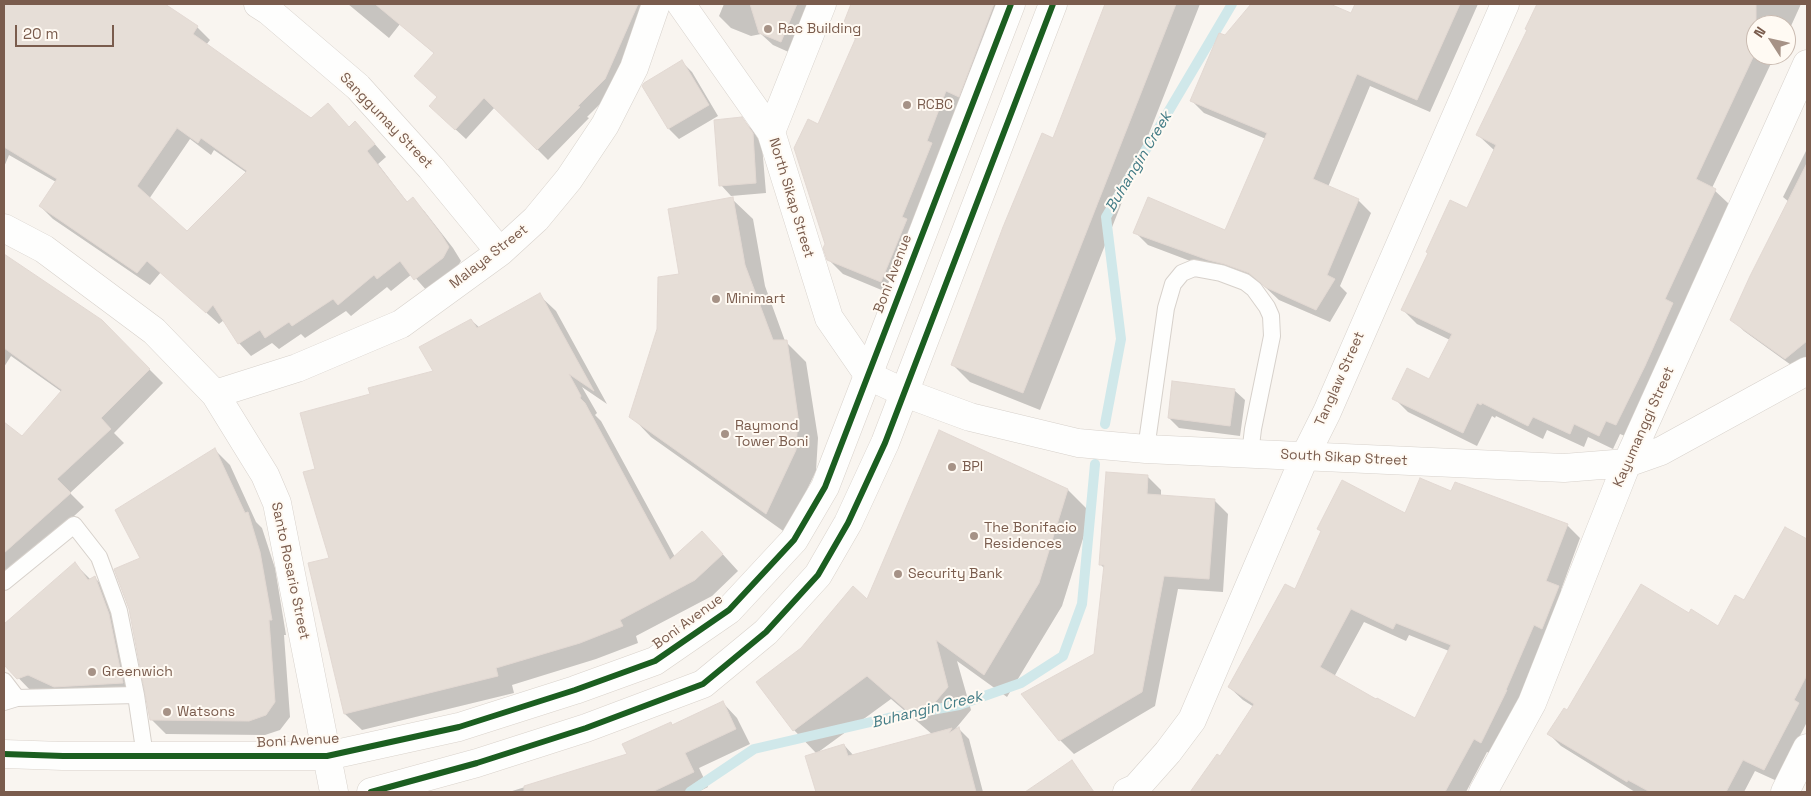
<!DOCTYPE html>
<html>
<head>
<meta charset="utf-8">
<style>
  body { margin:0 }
  #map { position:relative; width:1811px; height:796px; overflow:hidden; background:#f9f5f0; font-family:"Space Grotesk",sans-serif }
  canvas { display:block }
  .frame { position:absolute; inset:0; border:5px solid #7a5c4d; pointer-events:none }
  .north { position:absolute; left:1746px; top:15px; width:50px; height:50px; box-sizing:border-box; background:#fffaf3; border:1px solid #cabbb1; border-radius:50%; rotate:305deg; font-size:14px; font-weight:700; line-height:20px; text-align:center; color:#7a5c4d }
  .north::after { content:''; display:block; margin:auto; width:18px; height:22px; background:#a69286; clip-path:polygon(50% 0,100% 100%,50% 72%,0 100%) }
  .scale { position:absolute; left:15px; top:25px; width:99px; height:22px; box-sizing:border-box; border:2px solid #7a5c4d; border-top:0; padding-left:6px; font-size:15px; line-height:18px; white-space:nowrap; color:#7a5c4d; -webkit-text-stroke:4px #fffaf3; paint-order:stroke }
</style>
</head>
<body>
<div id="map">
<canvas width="1811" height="796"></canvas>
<div class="frame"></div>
<div class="north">N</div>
<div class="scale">20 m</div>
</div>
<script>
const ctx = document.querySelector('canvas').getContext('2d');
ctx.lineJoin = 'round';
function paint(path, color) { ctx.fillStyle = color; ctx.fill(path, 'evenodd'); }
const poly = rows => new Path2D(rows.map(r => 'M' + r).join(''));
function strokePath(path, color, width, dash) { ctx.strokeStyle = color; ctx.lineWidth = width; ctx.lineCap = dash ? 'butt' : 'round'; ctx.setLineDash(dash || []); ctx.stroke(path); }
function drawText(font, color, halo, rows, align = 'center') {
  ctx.font = font + ' "Space Grotesk",sans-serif'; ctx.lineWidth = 4; ctx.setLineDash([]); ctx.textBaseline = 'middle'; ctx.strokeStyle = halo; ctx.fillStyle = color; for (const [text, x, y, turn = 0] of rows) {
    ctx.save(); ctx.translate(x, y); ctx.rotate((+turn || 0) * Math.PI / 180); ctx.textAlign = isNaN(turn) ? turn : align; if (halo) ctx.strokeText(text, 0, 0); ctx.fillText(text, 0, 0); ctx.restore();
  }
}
paint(poly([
  [4,4,162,4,197,27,210,40,206,45,311,120,349,128,367,135,386,157,378,164,408,203,413,199,425,212,453,248,461,261,455,270,427,291,412,274,391,291,387,287,351,316,346,311,305,338,301,334,279,349,272,343,251,356,239,343,224,320,219,324,161,272,150,285,53,219,40,206,56,182,9,155,4,167],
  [190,139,211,155,214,150,247,173,187,232,149,199],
  [348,4,644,4,615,89,587,117,589,118,548,160,495,107,466,139,441,116,435,54,400,24,389,38],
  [724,4,814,4,793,54,773,45,761,34,751,36,731,28,719,16],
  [852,4,1014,4,896,296,843,274,828,259,818,126,856,40,843,26],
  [1106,4,1200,4,1040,410,970,382,952,364,1054,139],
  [1253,4,1327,4,1352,15,1356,4,1478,4,1430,112,1370,86,1328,187,1358,200,1371,213,1340,286,1347,293,1330,322,1279,300,1263,285,1238,276,1222,273,1148,245,1135,232,1226,232,1266,139,1204,113,1191,100,1226,37],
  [1538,4,1801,4,1791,26,1789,25,1786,31,1786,25,1756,25,1756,55,1775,55,1712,188,1729,204,1680,312,1686,318,1630,438,1620,434,1613,449,1588,437,1584,447,1547,430,1543,439,1496,416,1495,418,1492,416,1477,446,1408,412,1394,398,1430,381,1450,340,1417,324,1403,310,1467,210,1495,151,1478,135,1529,30,1527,28],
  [682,62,692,72,718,116,679,139,669,129,644,86],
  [741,119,752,129,762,145,766,193,731,196,721,185],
  [1807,149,1807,363,1798,370,1744,331,1732,319,1789,202,1783,197],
  [732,199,753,219,765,286,785,341,806,362,818,438,816,471,786,533,651,437,631,416,680,275],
  [4,255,101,321,163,383,114,433,124,443,70,493,84,507,4,579,4,424,22,438,62,392,11,356,4,367],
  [539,295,556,311,607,404,582,387,597,413,595,415,601,421,675,557,718,549,738,571,712,596,636,636,638,643,596,659,512,685,514,693,362,730,345,714,310,564,330,559,317,470,371,395,435,372,471,320,480,328],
  [1234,390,1245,400,1240,436,1179,428,1169,418],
  [215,450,230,465,256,522,262,528,275,568,286,635,284,635,290,717,280,730,265,735,166,734,151,719,142,558],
  [1147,476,1161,490,1161,497,1214,500,1228,514,1223,592,1178,589,1155,706,1074,754,1060,740,1095,655,1105,569,1101,565],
  [1068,490,1091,513,1062,606,1007,697,957,661,971,710,952,733,959,729,969,739,983,792,818,792,807,757,817,754,794,730,868,601],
  [891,699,933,735,854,756,844,745,817,753],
  [1452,493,1567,525,1580,538,1561,590,1571,601,1495,755,1487,752,1466,792,1191,792,1218,756,1220,758,1254,707,1243,700,1229,687,1295,591,1322,532,1318,528,1406,515],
  [1364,622,1406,641,1409,635,1449,651,1416,720,1334,677],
  [1807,538,1807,708,1806,711,1807,712,1807,722,1777,781,1755,771,1744,792,1635,792,1561,746,1549,734,1568,712,1689,615,1719,628],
  [75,564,91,580,95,578,110,593,138,698,70,701,44,689,33,693,4,663,4,625],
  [723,703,737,718,750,744,699,768,708,787,698,792,509,792,628,755,670,723,673,726]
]), '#0003');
strokePath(poly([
  [1105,424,1121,339,1106,217,1232,4],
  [690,792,754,749,888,718,959,705,1021,683,1063,656,1082,604,1095,464]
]), '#d0e8ea', 10);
const building = poly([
  [4,4,165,4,198,26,193,34,311,118,328,103,349,127,355,121,375,144,367,151,407,202,413,197,441,234,449,247,443,258,414,280,400,261,377,279,374,275,338,305,333,299,292,326,289,322,265,338,260,330,238,344,213,305,206,313,147,261,137,273,39,206,57,179,4,147,4,4],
  [177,128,198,143,201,138,247,171,187,231,137,186,177,128],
  [375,4,638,4,605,79,578,106,580,107,537,150,484,98,455,130,429,106,437,97,414,76,434,53,375,4],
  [750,4,797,4,781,42,759,33,750,4],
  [851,4,994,4,959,97,946,91,927,141,932,143,902,217,907,219,881,282,827,260,823,248,825,244,794,148,808,119,818,124,858,33,842,27,851,4],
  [1105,4,1176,4,1023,393,951,365,1003,227,1042,133,1053,138,1105,4],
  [1251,4,1330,4,1351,13,1355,4,1460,4,1417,100,1357,74,1313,179,1359,199,1327,275,1335,279,1316,310,1265,287,1249,273,1224,264,1208,260,1133,233,1148,197,1225,230,1267,133,1190,101,1219,33,1225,35,1251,4],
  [1537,4,1756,4,1756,51,1696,179,1716,189,1665,299,1673,303,1645,366,1616,425,1606,421,1599,436,1574,424,1570,434,1533,417,1528,426,1482,403,1481,405,1477,403,1463,433,1392,399,1407,368,1429,379,1452,334,1401,310,1428,253,1426,252,1450,200,1467,208,1496,145,1476,135,1527,30,1525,29,1537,4],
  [682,60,709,105,668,129,642,86,644,83,682,60],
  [742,117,753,133,756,183,719,186,714,120,742,117],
  [1807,163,1807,341,1785,359,1730,320,1750,276,1807,163],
  [733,197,745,265,773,340,787,340,798,417,796,450,766,514,629,417,657,329,658,277,679,274,668,209,733,197],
  [4,254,102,320,150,369,101,418,111,429,57,479,71,493,4,553,4,422,22,436,62,390,4,348,4,254],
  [540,293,594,391,569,374,581,396,580,398,585,403,670,560,702,531,723,554,695,580,620,620,623,626,580,643,496,668,498,676,344,714,308,563,329,558,303,472,315,469,300,413,370,394,368,388,433,371,419,347,471,319,477,328,540,293],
  [1172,381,1235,389,1230,426,1168,418,1172,381],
  [939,430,1068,489,1039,583,984,675,936,640,948,687,919,721,867,676,793,731,756,682,801,648,853,586,867,599,939,430],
  [215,448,245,513,248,512,260,552,272,620,269,620,275,702,266,715,249,721,150,720,129,609,114,569,140,558,115,510,215,448],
  [1106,472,1148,475,1147,494,1215,499,1209,579,1164,576,1142,692,1059,741,1021,694,1094,654,1104,565,1099,565,1106,472],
  [1420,478,1451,491,1455,482,1568,524,1546,581,1559,586,1542,629,1534,625,1506,690,1507,690,1481,743,1474,739,1445,792,1190,792,1217,754,1220,756,1254,704,1228,687,1285,584,1295,589,1321,531,1317,529,1342,480,1405,513,1420,478],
  [1351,609,1393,629,1396,623,1451,645,1415,718,1377,698,1376,699,1320,667,1351,609],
  [1785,527,1807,539,1807,675,1794,700,1799,703,1764,770,1743,760,1726,792,1650,792,1628,780,1627,782,1547,734,1564,708,1567,710,1641,584,1689,613,1691,609,1718,626,1735,595,1744,600,1785,527],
  [75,562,88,580,95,576,109,614,123,683,54,687,28,675,17,679,4,665,4,624,75,562],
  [723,701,736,729,685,753,694,772,652,792,524,792,524,786,627,754,622,744,671,722,672,725,723,701],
  [959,727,976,792,816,792,805,756,844,744,848,756,952,728,949,733,959,727],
  [1072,760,1094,792,1025,792,1072,760]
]);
paint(building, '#e6ded7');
strokePath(building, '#e2d8d2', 1);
const service = poly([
  [1146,449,1166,308,1173,284,1182,273,1194,268,1221,273,1245,282,1254,289,1267,307,1271,316,1272,336,1253,429,1250,454],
  [4,582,74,525,99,557,119,611,136,695,145,756],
  [4,681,17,698],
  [4,702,17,698,136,695]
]);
const minor = poly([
  [258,4,269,11,358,87,431,168,500,252],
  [681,4,771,132,829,318,869,376,905,393,970,417,1078,443,1146,449,1564,468,1627,463,1661,451,1807,371],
  [771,132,822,4],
  [4,228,44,249,154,331,215,394,265,475,277,503,334,792],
  [215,394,297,368,401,324,500,252,536,219,569,179,605,125,634,68,656,4],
  [1127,792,1136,788,1168,752,1192,720,1305,456,1327,412,1505,4],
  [1483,792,1532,703,1627,463,1807,64],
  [1785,792,1807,748]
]);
const secondary = poly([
  [4,754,63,756,327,756,459,727,575,690,655,661,729,610,794,540,825,487,1011,4],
  [371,792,477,763,586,728,703,684,766,632,818,575,848,523,885,443,1053,4]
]);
strokePath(service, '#d7d1cb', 18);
strokePath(minor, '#d7d1cb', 29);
strokePath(secondary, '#d9d2cb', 29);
strokePath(service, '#fefefd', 16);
strokePath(minor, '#fefefd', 28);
strokePath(secondary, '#fefefd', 28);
strokePath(poly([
  [4,754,63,756,327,756,459,727,575,690,655,661,729,610,794,540,825,487,1011,4],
  [371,792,477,763,586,728,703,684,766,632,818,575,848,523,885,443,1053,4]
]), '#1b5e20', 6);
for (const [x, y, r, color] of [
  [768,29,5,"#a69286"],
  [907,105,5,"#a69286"],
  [716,299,5,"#a69286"],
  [725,434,5,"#a69286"],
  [952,467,5,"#a69286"],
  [974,536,5,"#a69286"],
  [898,574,5,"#a69286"],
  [92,672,5,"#a69286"],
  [167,712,5,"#a69286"]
]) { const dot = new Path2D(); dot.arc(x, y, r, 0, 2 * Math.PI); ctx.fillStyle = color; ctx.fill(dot); strokePath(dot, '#fffaf3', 2); }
drawText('14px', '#7a5c4d', '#fffaf3', [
  ["Rac Building",778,29],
  ["RCBC",917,105],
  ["Minimart",726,299],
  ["Raymond",735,426],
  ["Tower Boni",735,442],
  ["BPI",962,467],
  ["The Bonifacio",984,528],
  ["Residences",984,544],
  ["Security Bank",908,574],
  ["Greenwich",102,672],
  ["Watsons",177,712]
], 'left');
drawText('14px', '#7a5c4d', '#fffaf3', [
  ["Sanggumay Street",386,121,46],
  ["North Sikap Street",791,198,73],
  ["Malaya Street",489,257,-38],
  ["Boni Avenue",893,274,-69],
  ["Tanglaw Street",1340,379,-66],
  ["Kayumanggi Street",1644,427,-66],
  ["South Sikap Street",1344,458,3],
  ["Santo Rosario Street",290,571,78],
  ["Boni Avenue",688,622,-36],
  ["Boni Avenue",298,741,-3]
]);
drawText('italic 15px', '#437c86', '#fffaf3', [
  ["Buhangin Creek",1139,162,-59],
  ["Buhangin Creek",927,710,-14]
]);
</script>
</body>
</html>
